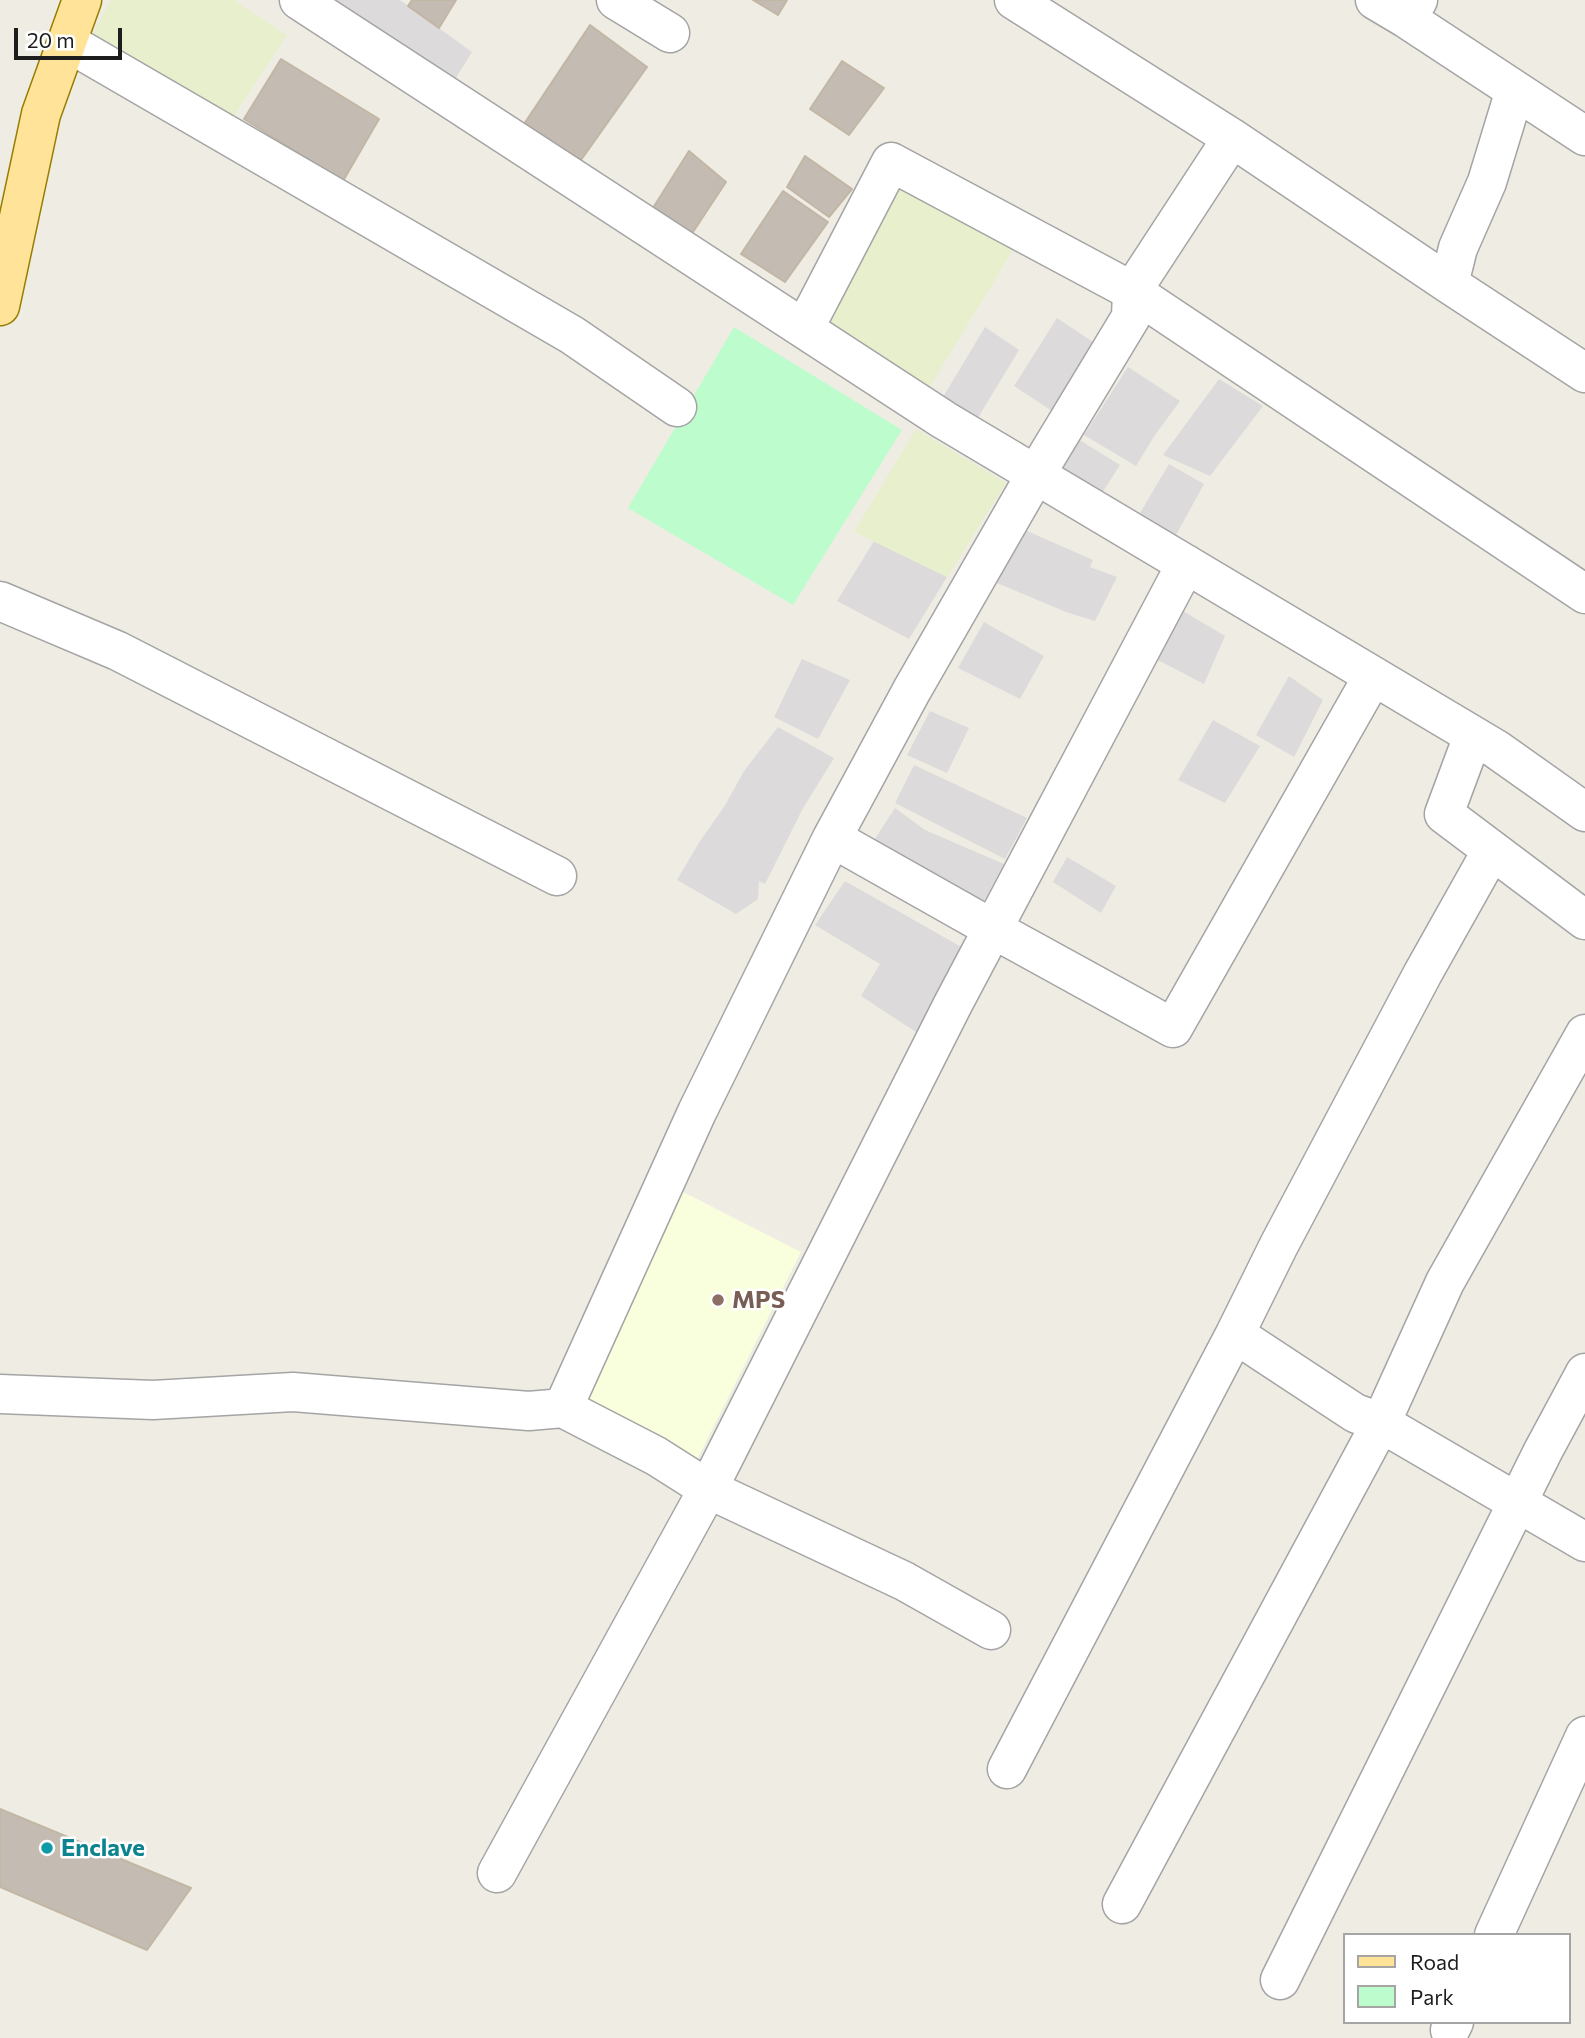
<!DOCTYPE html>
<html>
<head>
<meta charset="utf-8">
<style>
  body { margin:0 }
  #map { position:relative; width:1585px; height:2038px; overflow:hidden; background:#efede3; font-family:Commissioner,sans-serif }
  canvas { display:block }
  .legend { position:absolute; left:1343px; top:1933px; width:228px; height:91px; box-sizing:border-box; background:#fff; border:2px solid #a5a5a5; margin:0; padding:9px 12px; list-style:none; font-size:21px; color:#1d1d1d }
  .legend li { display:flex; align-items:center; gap:14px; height:35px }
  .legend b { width:35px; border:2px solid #a5a5a5 }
  .scale { position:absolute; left:14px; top:28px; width:108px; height:32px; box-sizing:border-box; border:4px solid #1d1d1d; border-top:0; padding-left:9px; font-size:21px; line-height:24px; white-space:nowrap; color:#1d1d1d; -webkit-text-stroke:5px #fff; paint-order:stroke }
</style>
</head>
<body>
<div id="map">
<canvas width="1585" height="2038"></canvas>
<ul class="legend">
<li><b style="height:9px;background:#ffe398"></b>Road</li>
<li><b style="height:19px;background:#bdfccc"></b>Park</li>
</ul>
<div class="scale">20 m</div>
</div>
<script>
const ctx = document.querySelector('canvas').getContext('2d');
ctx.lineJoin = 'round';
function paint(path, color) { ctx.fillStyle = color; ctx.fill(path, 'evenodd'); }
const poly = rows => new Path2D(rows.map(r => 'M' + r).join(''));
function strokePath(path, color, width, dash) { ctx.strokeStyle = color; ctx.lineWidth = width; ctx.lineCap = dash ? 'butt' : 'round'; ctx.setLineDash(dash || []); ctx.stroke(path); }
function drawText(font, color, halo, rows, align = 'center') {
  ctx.font = font + ' Commissioner,sans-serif'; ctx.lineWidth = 5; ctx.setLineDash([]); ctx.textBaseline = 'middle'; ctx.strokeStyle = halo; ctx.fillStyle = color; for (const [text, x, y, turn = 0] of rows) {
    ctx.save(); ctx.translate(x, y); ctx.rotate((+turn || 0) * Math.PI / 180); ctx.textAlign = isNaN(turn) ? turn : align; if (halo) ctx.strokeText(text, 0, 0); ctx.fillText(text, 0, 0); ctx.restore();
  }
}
paint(poly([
  [317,0,400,0,472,52,449,89],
  [1057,318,1102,348,1058,415,1014,386],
  [985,327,1019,350,976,421,940,402],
  [1128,367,1180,401,1155,435,1136,466,1084,435],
  [1219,379,1263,406,1210,476,1163,455],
  [1078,439,1120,465,1100,496,1060,471],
  [1169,464,1204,484,1176,535,1140,513],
  [1025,530,1093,560,1090,567,1117,577,1095,621,1066,612,997,583],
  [874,541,947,577,909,639,837,601],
  [1183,611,1225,636,1204,684,1156,659],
  [984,622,1044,656,1020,699,958,668],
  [802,659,850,680,818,739,774,717],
  [1289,676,1323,700,1294,757,1256,735],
  [930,711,969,728,947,773,907,755],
  [1213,720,1260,746,1225,803,1178,780],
  [778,727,834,758,802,810,765,884,759,881,758,899,736,914,677,880,700,841,724,807,744,771],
  [914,765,1027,818,1005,859,895,803],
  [895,808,925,830,1004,864,982,904,869,848],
  [1067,857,1116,886,1101,913,1053,882],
  [845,881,965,949,922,1036,861,996,880,964,815,925]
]), '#dcdada');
paint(poly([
  [681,1191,801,1252,695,1464,572,1393]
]), '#f9ffdc');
paint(poly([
  [111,0,234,0,287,35,230,122,92,35],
  [903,182,1013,250,926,393,817,326],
  [916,429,1006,483,947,577,854,532]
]), '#e7efcd');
paint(poly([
  [734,327,902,430,793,605,628,508]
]), '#bdfccc');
const building = poly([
  [412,0,456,0,439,28,408,6,412,0],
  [753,0,787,0,778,15,753,0],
  [590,25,647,67,581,160,524,124,590,25],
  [281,59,379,119,343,181,244,119,281,59],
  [842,61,884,88,849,135,810,109,842,61],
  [689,151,726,182,685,244,646,219,689,151],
  [805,156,852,189,829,217,787,187,805,156],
  [783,191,828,222,785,282,741,254,783,191],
  [0,1809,191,1888,147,1950,0,1887,0,1809]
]);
paint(building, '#c4bcb2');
strokePath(building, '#c2b6a4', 2);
const minor = poly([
  [299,0,944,420,1496,749,1585,812],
  [616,0,670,33],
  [1014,0,1232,138],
  [1375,0,1407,19],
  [1418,0,1407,19,1585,136],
  [67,42,572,335,677,407],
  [1449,284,1458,248,1487,182,1515,90],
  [804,329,891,162,1132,291,1232,138,1449,284,1585,373],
  [0,601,118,651,557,876],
  [1473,736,1444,814,1585,920],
  [832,838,993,929,1173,1028,1373,676],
  [1492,850,1423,973,1279,1245,1235,1334,1355,1413,1381,1423,1585,1542],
  [0,1394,153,1400,293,1392,529,1411,563,1408,697,1112,832,838,912,690,1036,474,1131,317,1132,291,1585,594],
  [563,1408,656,1456,708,1489,904,1581,991,1630],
  [1007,1769,1235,1334],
  [497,1873,708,1489,953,1004,1186,564],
  [1122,1904,1381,1423,1445,1282,1585,1034],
  [1494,1935,1585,1736],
  [1280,1980,1543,1451,1585,1373],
  [1450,2030,1454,2022]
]);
const major = poly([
  [0,306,41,114,82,0]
]);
strokePath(minor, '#a4a4a4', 41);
strokePath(major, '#977d00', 41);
strokePath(minor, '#fff', 38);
strokePath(major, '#ffe398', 38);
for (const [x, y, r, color] of [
  [718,1300,7,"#8d6e63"],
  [47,1848,7,"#0f9aa8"]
]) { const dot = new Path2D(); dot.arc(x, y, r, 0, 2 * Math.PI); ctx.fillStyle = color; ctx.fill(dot); strokePath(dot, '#fff', 2.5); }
drawText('bold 24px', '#785e54', '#fff', [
  ["MPS",732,1300]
], 'left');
drawText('bold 24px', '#0d838f', '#fff', [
  ["Enclave",61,1848]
], 'left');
</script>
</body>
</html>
